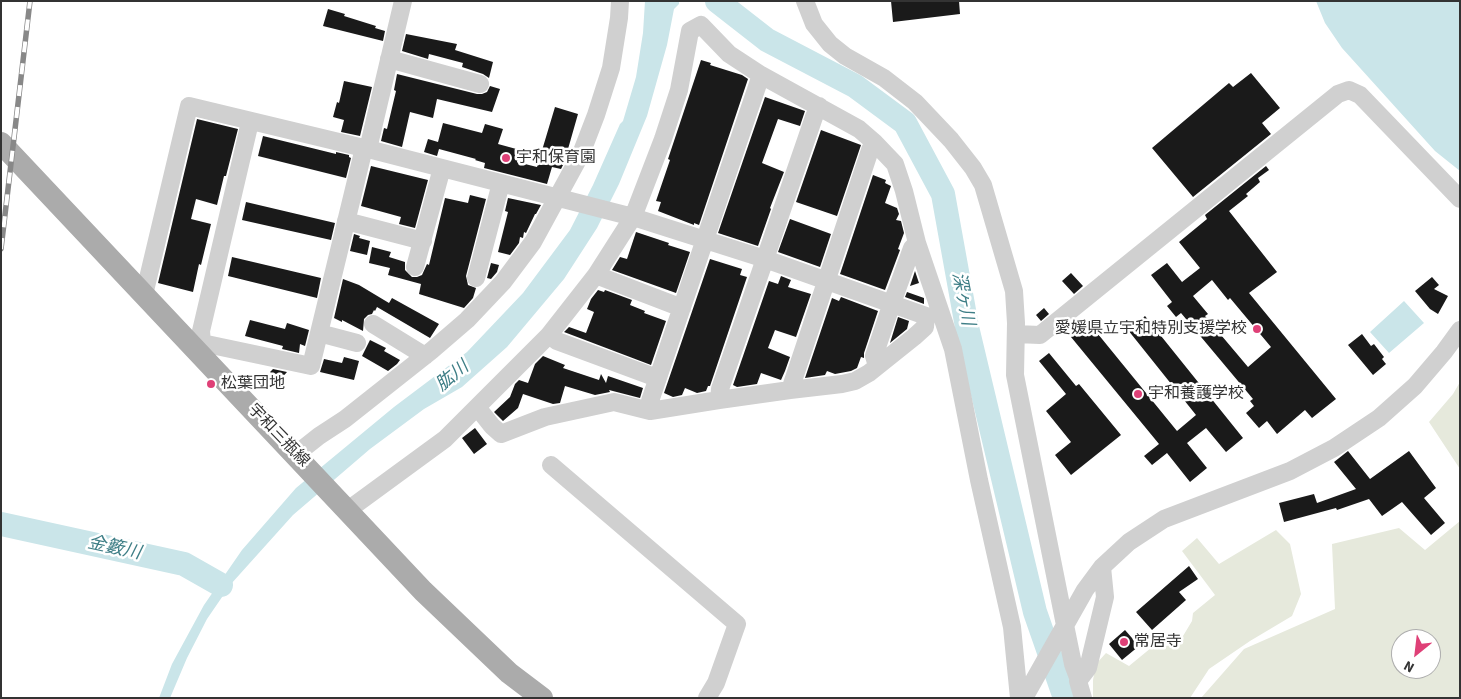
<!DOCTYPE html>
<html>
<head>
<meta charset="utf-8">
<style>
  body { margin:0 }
  #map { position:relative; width:1461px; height:699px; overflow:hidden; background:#fff; font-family:"Source Sans 3",sans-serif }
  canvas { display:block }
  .frame { position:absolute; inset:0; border:2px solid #333; pointer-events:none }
  .north { position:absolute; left:1391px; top:629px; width:50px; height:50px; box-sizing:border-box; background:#fff; border:1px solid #adadad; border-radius:50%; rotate:209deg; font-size:14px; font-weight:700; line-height:20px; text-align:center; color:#333 }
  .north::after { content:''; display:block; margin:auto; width:18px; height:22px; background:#df4077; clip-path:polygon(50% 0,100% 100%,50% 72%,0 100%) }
</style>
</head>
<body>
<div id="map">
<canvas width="1461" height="699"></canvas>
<div class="frame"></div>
<div class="north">N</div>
</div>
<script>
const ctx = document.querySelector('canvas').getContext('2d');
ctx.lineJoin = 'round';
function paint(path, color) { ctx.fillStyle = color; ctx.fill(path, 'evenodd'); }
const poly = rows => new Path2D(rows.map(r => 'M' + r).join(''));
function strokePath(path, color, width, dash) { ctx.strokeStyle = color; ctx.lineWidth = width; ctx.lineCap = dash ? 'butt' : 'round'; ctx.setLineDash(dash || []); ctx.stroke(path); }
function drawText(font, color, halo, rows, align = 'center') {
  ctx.font = font + ' "Source Sans 3","Noto Sans JP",sans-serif'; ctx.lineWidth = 5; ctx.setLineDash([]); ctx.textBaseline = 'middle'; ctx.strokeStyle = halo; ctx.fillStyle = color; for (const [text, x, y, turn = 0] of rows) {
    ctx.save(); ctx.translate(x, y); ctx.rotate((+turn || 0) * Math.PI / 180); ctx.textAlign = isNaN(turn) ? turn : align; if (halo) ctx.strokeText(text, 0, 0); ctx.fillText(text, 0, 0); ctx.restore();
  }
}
paint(poly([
  [1460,382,1460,469,1429,422,1453,394],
  [1460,521,1460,698,1201,698,1244,649,1335,609,1332,544,1399,528,1425,550],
  [1401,639,1431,639,1431,669,1401,669],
  [1276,530,1290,544,1301,594,1292,616,1250,641,1209,669,1190,698,1093,698,1093,680,1096,664,1106,653,1129,666,1157,643,1167,646,1183,636,1192,621,1193,613,1215,595,1182,551,1197,538,1219,564]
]), '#e6e9dc');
paint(poly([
  [645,1,679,1,679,4,674,9,667,45,647,116,619,184,597,228,564,279,507,347,462,387,424,409,370,449,293,515,231,584,207,619,187,658,170,698,159,698,172,664,204,605,242,550,296,488,394,407,467,352,523,293,570,230,593,185,620,124,623,121,636,77,643,33],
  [1316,1,1460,1,1460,171,1435,151,1342,48,1325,23],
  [1404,301,1424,323,1389,353,1370,332]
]), '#cae5e9');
strokePath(poly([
  [717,1,767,40,855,86,905,123,943,194,967,327,1035,612,1065,698],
  [1,524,184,564,221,585]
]), '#cae5e9', 24);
paint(poly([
  [891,1,959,1,960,14,893,22],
  [328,9,345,14,344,16,376,26,375,28,385,31,383,41,323,26],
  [406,34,457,44,455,50,493,62,489,78,483,74,462,67,463,63,429,54,428,59,402,51],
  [701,60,711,63,710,65,742,75,748,79,699,225,694,223,694,225,658,211,661,202,656,201,670,160,668,159],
  [1251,73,1280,108,1262,123,1271,134,1193,197,1152,148,1229,83,1233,87],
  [397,74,477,94,482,94,487,92,490,86,500,89,492,112,437,99,433,118,410,112,402,147,381,141,384,128,387,129,396,91,394,90],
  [344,81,372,87,360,136,341,132,344,120,333,117,337,102,339,103],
  [765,97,805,111,800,126,778,119,762,163,784,172,770,208,771,209,758,246,718,233],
  [555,107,578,114,564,163,561,169,552,167,547,184,484,168,485,163,475,160,476,159,439,149,437,156,424,152,428,139,438,142,443,123,482,133,485,124,503,129,498,144,520,150,517,162,537,167],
  [197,119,238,129,226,176,224,176,217,205,196,199,191,219,211,224,201,265,199,264,193,292,158,283],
  [821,130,861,145,837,216,796,202],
  [263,136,336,154,336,152,349,155,349,157,351,158,346,178,258,156],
  [371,166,428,180,415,228,399,224,401,217,361,206],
  [1266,166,1269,170,1258,178,1260,182,1246,194,1248,196,1229,211,1277,272,1249,293,1336,399,1312,418,1305,410,1277,434,1267,421,1259,428,1246,413,1254,406,1250,401,1253,399,1181,313,1176,317,1167,306,1172,302,1151,275,1167,263,1182,282,1200,268,1179,242,1207,219,1205,215],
  [1212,280,1228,300,1230,298,1271,347,1248,367,1205,316,1208,314,1193,296],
  [873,175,886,180,885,183,891,186,885,203,897,208,899,214,896,220,901,221,904,233,898,249,900,250,885,290,840,274],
  [470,195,486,199,466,276,468,285,476,288,473,298,464,308,419,294,421,284,388,275,390,268,369,263,372,247,391,252,389,257,405,262,405,270,412,277,417,277,422,275,427,264,429,265,445,198,468,203],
  [508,198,541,205,536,214,535,214,526,233,524,232,523,238,520,237,519,243,510,255,498,252,508,212,505,211],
  [246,202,335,223,331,240,242,220],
  [790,219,831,234,820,267,778,252],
  [636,232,669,243,668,245,690,252,676,293,612,270,620,257,627,259],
  [354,234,360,236,359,238,370,241,367,255,350,251],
  [232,257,321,278,317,298,228,276],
  [710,259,742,269,740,275,747,277,710,386,708,386,706,391,697,393,685,388,682,395,673,397,664,393],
  [491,263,499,265,497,272,491,279,487,278],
  [915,271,919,283,910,286],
  [1071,273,1083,286,1074,294,1062,281],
  [781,276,791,280,788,287,811,294,796,337,775,330,768,348,790,357,785,371,781,380,761,373,757,384,737,387,733,385,769,281,778,284],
  [1432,277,1439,285,1434,289,1448,296,1438,314,1430,309,1415,291],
  [343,279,359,285,389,303,392,298,439,324,430,338,377,307,375,311,374,310,372,314,368,315,364,319,363,331,342,320,342,322,334,318],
  [598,290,604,292,605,290,632,300,630,305,645,311,644,313,666,321,651,365,564,332,569,327,586,333,594,312,587,309,591,299],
  [907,292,924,298,924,304,905,297],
  [841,297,878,311,864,353,864,358,861,357,857,368,851,371,835,374,827,371,825,375,805,378,832,298,839,301],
  [1044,308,1049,314,1041,321,1036,315],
  [1145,316,1243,438,1226,452,1206,428,1187,443,1207,468,1190,482,1167,453,1152,465,1144,456,1159,444,1071,337,1089,323,1177,431,1196,415,1128,330],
  [898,317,909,321,907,329,890,343],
  [250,320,285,329,287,323,309,330,305,346,300,344,299,353,282,349,283,346,245,336],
  [1362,334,1371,346,1374,344,1384,357,1382,359,1386,364,1373,375,1348,345],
  [370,340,386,348,384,351,400,360,397,364,388,371,362,356],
  [1049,353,1076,386,1079,384,1121,435,1071,475,1055,455,1071,442,1046,411,1066,394,1039,361],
  [543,356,565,365,563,368,599,380,601,374,606,383,608,376,643,388,640,398,609,390,610,392,595,395,565,386,560,403,553,404,523,394,518,408,503,421,494,412,510,397,515,384,519,380,528,383,535,364],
  [344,357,359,361,354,380,320,372,324,359,342,363],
  [273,369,287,372,280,380,270,372],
  [475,428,487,444,474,454,462,438],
  [1348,451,1370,479,1409,451,1436,488,1424,498,1445,523,1431,535,1402,502,1382,516,1369,499,1337,510,1336,508,1284,522,1279,503,1314,494,1317,503,1356,489,1334,462],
  [1189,566,1198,579,1179,592,1186,600,1152,630,1136,612],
  [1125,630,1139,646,1122,660,1109,644]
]), '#1a1a1a');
strokePath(poly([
  [805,1,814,24,830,44,845,56,884,78,915,102,951,140,973,168,983,185,1014,291,1016,323,1015,375,1065,625,1073,664,1079,680],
  [389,59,480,84],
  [368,149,403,1],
  [346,221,423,241],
  [415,267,442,168],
  [596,275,682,308],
  [476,278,501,183],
  [144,295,189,106,368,149,633,217,765,259,926,316,925,327,914,337,869,373,855,381,842,384,790,390,719,400],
  [373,324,425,356],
  [319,333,357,343],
  [1016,334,1040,335,1338,94,1349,90,1360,95,1460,199],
  [549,335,557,341,657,378],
  [202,343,311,366,364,148],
  [197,351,202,343,201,331,250,122],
  [877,366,874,356,892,303,912,248,917,243],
  [790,390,870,150,874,142],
  [477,407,492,426,501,434,545,417,614,402,650,411,719,400,720,389,765,259,814,117,819,106],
  [650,411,650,401,761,75],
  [295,455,319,436,345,419,431,351,467,320,503,282,533,242,581,154,596,115,611,68,619,18,620,1],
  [551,465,737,624,716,683,707,698],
  [348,510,445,439,549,335,596,275,633,217,663,139,679,90,690,31,701,25,729,54,761,75,859,129,874,142,895,164,904,191,917,243,953,349,979,480,1012,627,1019,698],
  [1024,698,1085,590,1102,567,1129,542,1164,519,1290,471,1334,448,1379,418,1415,386,1444,352,1460,330],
  [1083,698,1078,681,1088,668,1105,597,1102,567]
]), '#d0d0d0', 18);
strokePath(poly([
  [1,143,423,591,509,673,542,698]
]), '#ababab', 22);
const rail = poly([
  [1,249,30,1]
]);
strokePath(rail, '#888', 5.5);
strokePath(rail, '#fff', 4, [11]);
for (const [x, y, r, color] of [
  [506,158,5,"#df4077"],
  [1257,329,5,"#df4077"],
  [211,384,5,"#df4077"],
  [1138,394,5,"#df4077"],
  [1124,642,5,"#df4077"]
]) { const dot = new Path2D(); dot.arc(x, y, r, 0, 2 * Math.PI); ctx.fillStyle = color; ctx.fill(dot); strokePath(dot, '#fff', 2); }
drawText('16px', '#333', '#fff', [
  ["宇和保育園",516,158],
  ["愛媛県立宇和特別支援学校",1247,329,"right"],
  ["松葉団地",221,384],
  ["宇和養護学校",1148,394],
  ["常居寺",1134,642]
], 'left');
drawText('16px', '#333', '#fff', [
  ["宇和三瓶線",278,436,46]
]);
drawText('italic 18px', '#3e7e86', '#fff', [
  ["深ヶ川",962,299,79],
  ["肱川",453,377,-39],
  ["金籔川",114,549,12]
]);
</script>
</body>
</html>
